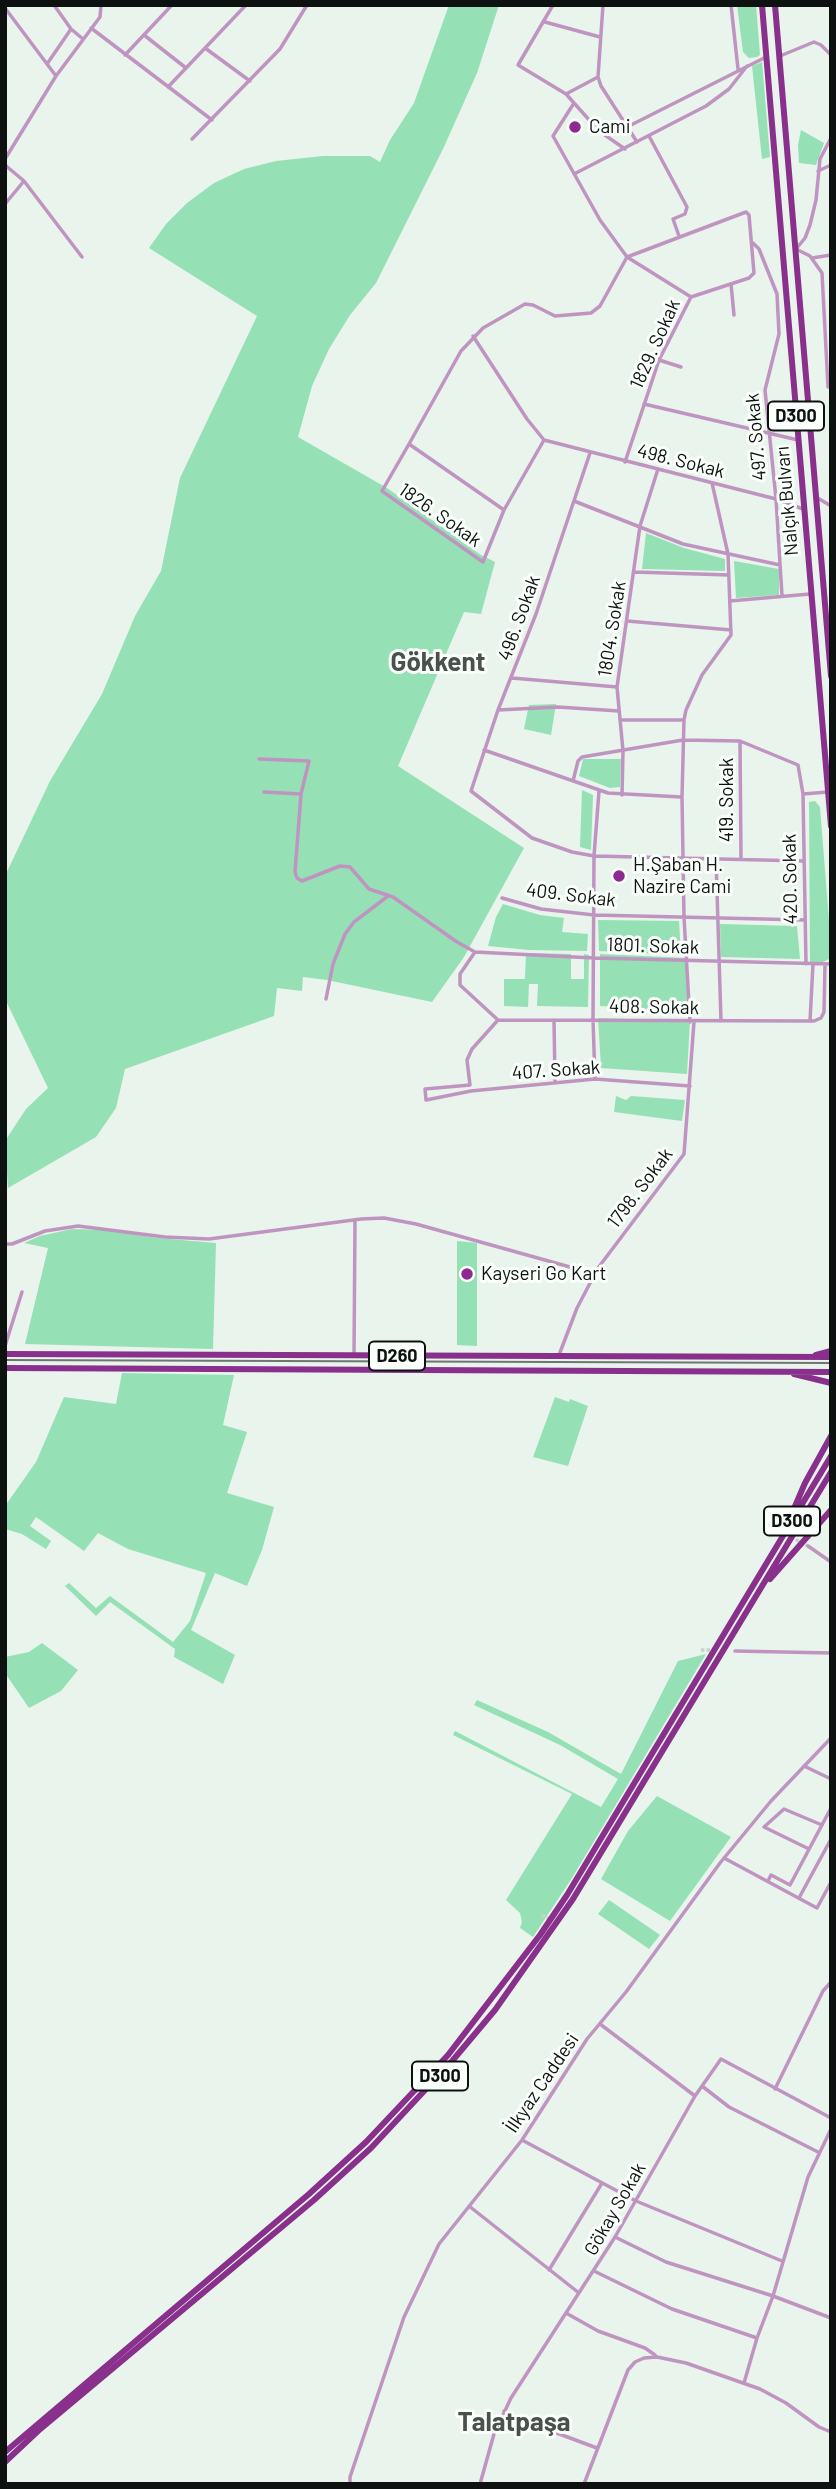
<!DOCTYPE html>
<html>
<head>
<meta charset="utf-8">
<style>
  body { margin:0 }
  #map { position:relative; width:836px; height:2489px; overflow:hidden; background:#e8f4ec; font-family:Barlow,sans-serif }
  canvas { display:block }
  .frame { position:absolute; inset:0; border:7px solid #0d110f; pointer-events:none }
</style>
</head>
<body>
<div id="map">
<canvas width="836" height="2489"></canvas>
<div class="frame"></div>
</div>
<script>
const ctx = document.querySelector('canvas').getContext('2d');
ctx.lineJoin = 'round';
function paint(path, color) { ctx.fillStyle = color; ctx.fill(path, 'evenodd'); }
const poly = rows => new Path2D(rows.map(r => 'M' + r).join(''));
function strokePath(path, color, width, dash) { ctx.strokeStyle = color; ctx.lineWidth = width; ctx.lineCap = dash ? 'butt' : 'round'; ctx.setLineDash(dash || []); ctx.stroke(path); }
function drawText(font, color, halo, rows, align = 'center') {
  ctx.font = font + ' Barlow,sans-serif'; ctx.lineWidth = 6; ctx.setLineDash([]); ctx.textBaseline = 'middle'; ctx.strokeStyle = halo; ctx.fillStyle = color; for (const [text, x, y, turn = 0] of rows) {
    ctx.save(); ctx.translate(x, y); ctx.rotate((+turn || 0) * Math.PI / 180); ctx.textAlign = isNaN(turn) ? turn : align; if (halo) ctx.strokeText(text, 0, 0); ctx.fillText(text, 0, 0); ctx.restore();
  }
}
paint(poly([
  [449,5,499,5,477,73,443,149,376,283,350,315,329,349,312,386,298,437,387,488,481,555,495,562,481,614,464,612,398,766,524,848,464,957,432,1002,327,980,303,977,302,991,277,988,274,1016,125,1069,116,1108,96,1137,8,1188,5,1141,26,1109,48,1088,6,1001,5,876,50,781,102,694,135,616,161,571,180,478,257,316,149,248,166,224,187,203,214,183,244,169,276,161,323,156,370,156,380,162,390,140,414,103],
  [737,5,756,5,760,55,757,57,749,58,743,52],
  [762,62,770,157,762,159,752,66],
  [801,130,824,143,816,165,799,163,798,145],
  [646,533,684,548,725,559,725,571,642,569],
  [734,561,779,569,779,595,736,598],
  [556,704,551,735,524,729,529,705],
  [583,759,621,759,620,787,610,788,579,776],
  [582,790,593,795,591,850,580,847],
  [815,801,820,807,831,946,831,958,823,962,810,962,809,802],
  [503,904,540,915,564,918,562,932,588,934,587,951,529,950,488,946,496,917],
  [598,920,679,921,681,955,599,951],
  [720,924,797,926,800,959,721,957],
  [526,953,571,954,571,979,584,979,584,954,589,955,588,1007,537,1006,538,984,529,984,528,1007,504,1006,504,979,525,979],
  [600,954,686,958,688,1012,600,1006],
  [598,1018,690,1021,687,1074,601,1068],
  [616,1096,626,1100,631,1096,685,1100,682,1121,614,1112],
  [72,1229,106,1230,158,1238,216,1243,213,1349,25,1344,48,1248,24,1243,40,1236],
  [457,1241,477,1243,477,1346,457,1345],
  [122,1373,234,1375,223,1425,247,1432,227,1493,274,1507,262,1550,247,1586,215,1573,191,1630,235,1655,223,1684,174,1657,175,1649,110,1602,96,1616,65,1586,69,1583,96,1608,110,1596,173,1642,190,1621,206,1573,128,1549,98,1533,84,1551,36,1517,30,1526,51,1541,46,1549,22,1534,5,1529,5,1506,36,1462,64,1397,116,1404],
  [555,1397,569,1402,570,1399,588,1406,568,1466,533,1457],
  [42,1643,78,1670,61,1691,29,1708,5,1673,5,1657,29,1652],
  [706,1654,572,1878,533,1937,520,1928,522,1922,520,1913,506,1900,572,1794,453,1735,455,1731,601,1807,618,1779,560,1745,474,1705,477,1700,548,1732,621,1774,678,1661],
  [657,1796,731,1837,670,1921,601,1879,628,1831],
  [609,1900,660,1935,649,1949,598,1914]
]), '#96e0b5');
strokePath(poly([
  [772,1527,784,1534],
  [791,1537,808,1546],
  [701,1650,715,1650],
  [542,1915,550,1919]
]), '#c7d2cb', 3.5, [3.5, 2]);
strokePath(poly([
  [54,5,71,29,83,39],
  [553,5,518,65,566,94,599,131,625,149],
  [603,5,598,77,601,86,637,142],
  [731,5,738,69],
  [5,8,56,76],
  [545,22,600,37],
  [91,28,212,120],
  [144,35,186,68],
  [205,48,250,81],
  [125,55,172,5],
  [780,56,814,42,821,45,831,55],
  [47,64,71,29],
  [168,87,246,5],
  [566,94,598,77],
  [574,103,553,136,600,220,627,257,691,297],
  [627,127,766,57],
  [649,136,687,207,685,214,673,219,679,236],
  [192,139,280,49,307,5],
  [5,159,56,76,100,17,101,5],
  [5,165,24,181,82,257],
  [818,171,831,165],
  [574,174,706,106,729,89,747,66],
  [5,204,24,181],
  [753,243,759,249,777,294,779,334,765,390,776,499,782,596],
  [812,258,831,255],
  [731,284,734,315],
  [473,336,527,419,544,440,776,499,803,509],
  [659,360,681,367],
  [828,387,822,273,810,256,796,249,805,238,810,225,816,200,820,159,831,138],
  [644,404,798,440],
  [409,444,461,351,483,328,525,304,533,305,555,316,591,313,600,306,627,257,746,212,749,215,754,273,749,278,691,297,659,360,625,462],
  [409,444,504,510,483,562,382,491,409,444],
  [590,453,536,614,498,710,471,791,532,838,572,852,594,856,804,861],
  [816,497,831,506],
  [574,501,683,544,780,565],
  [504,510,544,440],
  [634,572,729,575],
  [730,601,810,594],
  [627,621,731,630],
  [512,678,617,687],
  [498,710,558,707,619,711],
  [620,720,684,720,682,797,684,917,690,1022],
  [684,720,686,710,702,675,731,635,728,554,712,483],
  [740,741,741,859],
  [484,750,608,793,681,797],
  [259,759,309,761,301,794,295,872,297,878,302,881,340,866,350,867,369,889,393,897,457,942,475,952,594,958,831,964],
  [573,781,578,761,582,757,683,740,740,741,798,765,803,794,806,964],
  [264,792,301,794],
  [803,794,828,792],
  [622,795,623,751,617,687,640,526,658,469],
  [716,859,721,1021],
  [502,898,541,909,594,915,805,920],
  [475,952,460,974,460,985,498,1020],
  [326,999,333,964,345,934,354,922,388,896],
  [498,1020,814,1021,821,1018,824,1012,825,964],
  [554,1020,555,1083],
  [810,1021,813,964],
  [595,1079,593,1020,594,856,599,791],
  [470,1085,425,1089,426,1100,471,1091,595,1079,690,1086],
  [470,1085,467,1060,472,1049,498,1020],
  [5,1244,12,1244,45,1231,78,1226,165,1237,209,1239,361,1219,384,1218,416,1224,595,1274],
  [5,1346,22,1292],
  [559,1355,577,1308,598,1268,684,1154,694,1022],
  [354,1356,355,1221],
  [808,1546,831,1562],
  [735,1651,831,1653],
  [804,1766,831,1779],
  [809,1849,764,1827,784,1809,822,1825],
  [724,1858,817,1908,831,1882],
  [768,1881,771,1875,790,1885,831,1808],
  [799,1898,831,1839],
  [600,2024,695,2096],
  [702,2086,729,2107,818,2152],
  [775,2089,823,1991,831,1982],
  [522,2140,636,2201,782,2261],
  [469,2206,579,2293],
  [615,2237,666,2262,773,2296,831,2318],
  [549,2270,602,2183],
  [594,2271,672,2309,757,2338],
  [566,2313,598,2331,645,2348,655,2355],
  [744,2383,757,2338,773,2296,808,2177,831,2129],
  [504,2411,535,2425,597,2448],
  [350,2484,350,2477,404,2317,439,2244,522,2140,587,2039,626,1992,720,1863,771,1801,831,1738],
  [480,2484,494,2434,511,2398,615,2237,695,2096,721,2059,831,2118],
  [584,2484,628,2370,635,2362,644,2358,657,2357,686,2363,760,2389,786,2403,819,2427,831,2432]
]), '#c094c0', 3.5);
strokePath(poly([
  [762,5,831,826],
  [775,5,831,676],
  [5,1354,831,1357],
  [816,1355,831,1351],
  [5,1368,831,1372],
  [794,1374,831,1383],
  [790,1518,805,1483,831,1436],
  [770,1579,831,1510],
  [5,2452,309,2194,366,2142,448,2055,540,1935,567,1895,831,1456],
  [5,2462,38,2431,314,2200,371,2148,453,2060,495,2010,573,1899,831,1472]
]), '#892f8c', 6);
strokePath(poly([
  [5,1360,831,1363]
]), '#6e7671', 2);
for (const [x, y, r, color] of [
  [575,127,7,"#8e2a92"],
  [619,876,7,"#8e2a92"],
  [467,1274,7,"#8e2a92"]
]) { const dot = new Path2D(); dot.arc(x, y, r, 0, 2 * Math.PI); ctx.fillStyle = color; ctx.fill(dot); strokePath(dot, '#fafffc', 2.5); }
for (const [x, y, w] of [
  [796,416,56],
  [397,1356,56],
  [792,1521,56],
  [440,2076,56]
]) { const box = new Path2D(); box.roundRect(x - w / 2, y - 14.5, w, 29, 5); ctx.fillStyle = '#fafffc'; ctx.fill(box); strokePath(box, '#0d110f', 2); }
drawText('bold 18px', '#0d110f', null, [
  ["D300",796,416],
  ["D260",397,1356],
  ["D300",792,1521],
  ["D300",440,2076]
]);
drawText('19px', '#0d110f', '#fafffc', [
  ["Cami",589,127],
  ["H.Şaban H.",633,865],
  ["Nazire Cami",633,887],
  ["Kayseri Go Kart",481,1274]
], 'left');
drawText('19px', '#0d110f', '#fafffc', [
  ["1829. Sokak",655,344,-66],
  ["497. Sokak",756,437,-95],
  ["498. Sokak",681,461,14],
  ["Nalçık Bulvarı",787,501,-95],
  ["1826. Sokak",440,515,35],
  ["496. Sokak",519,618,-70],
  ["1804. Sokak",612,629,-81],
  ["419. Sokak",727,800,-90],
  ["420. Sokak",790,879,-91],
  ["409. Sokak",571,895,7],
  ["1801. Sokak",653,946,2],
  ["408. Sokak",654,1007,1],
  ["407. Sokak",556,1070,-4],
  ["1798. Sokak",640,1188,-53],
  ["İlkyaz Caddesi",542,2083,-56],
  ["Gökay Sokak",615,2209,-60]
]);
drawText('bold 26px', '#48514b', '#fafffc', [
  ["Gökkent",438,662],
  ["Talatpaşa",514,2422]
]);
</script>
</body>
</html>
